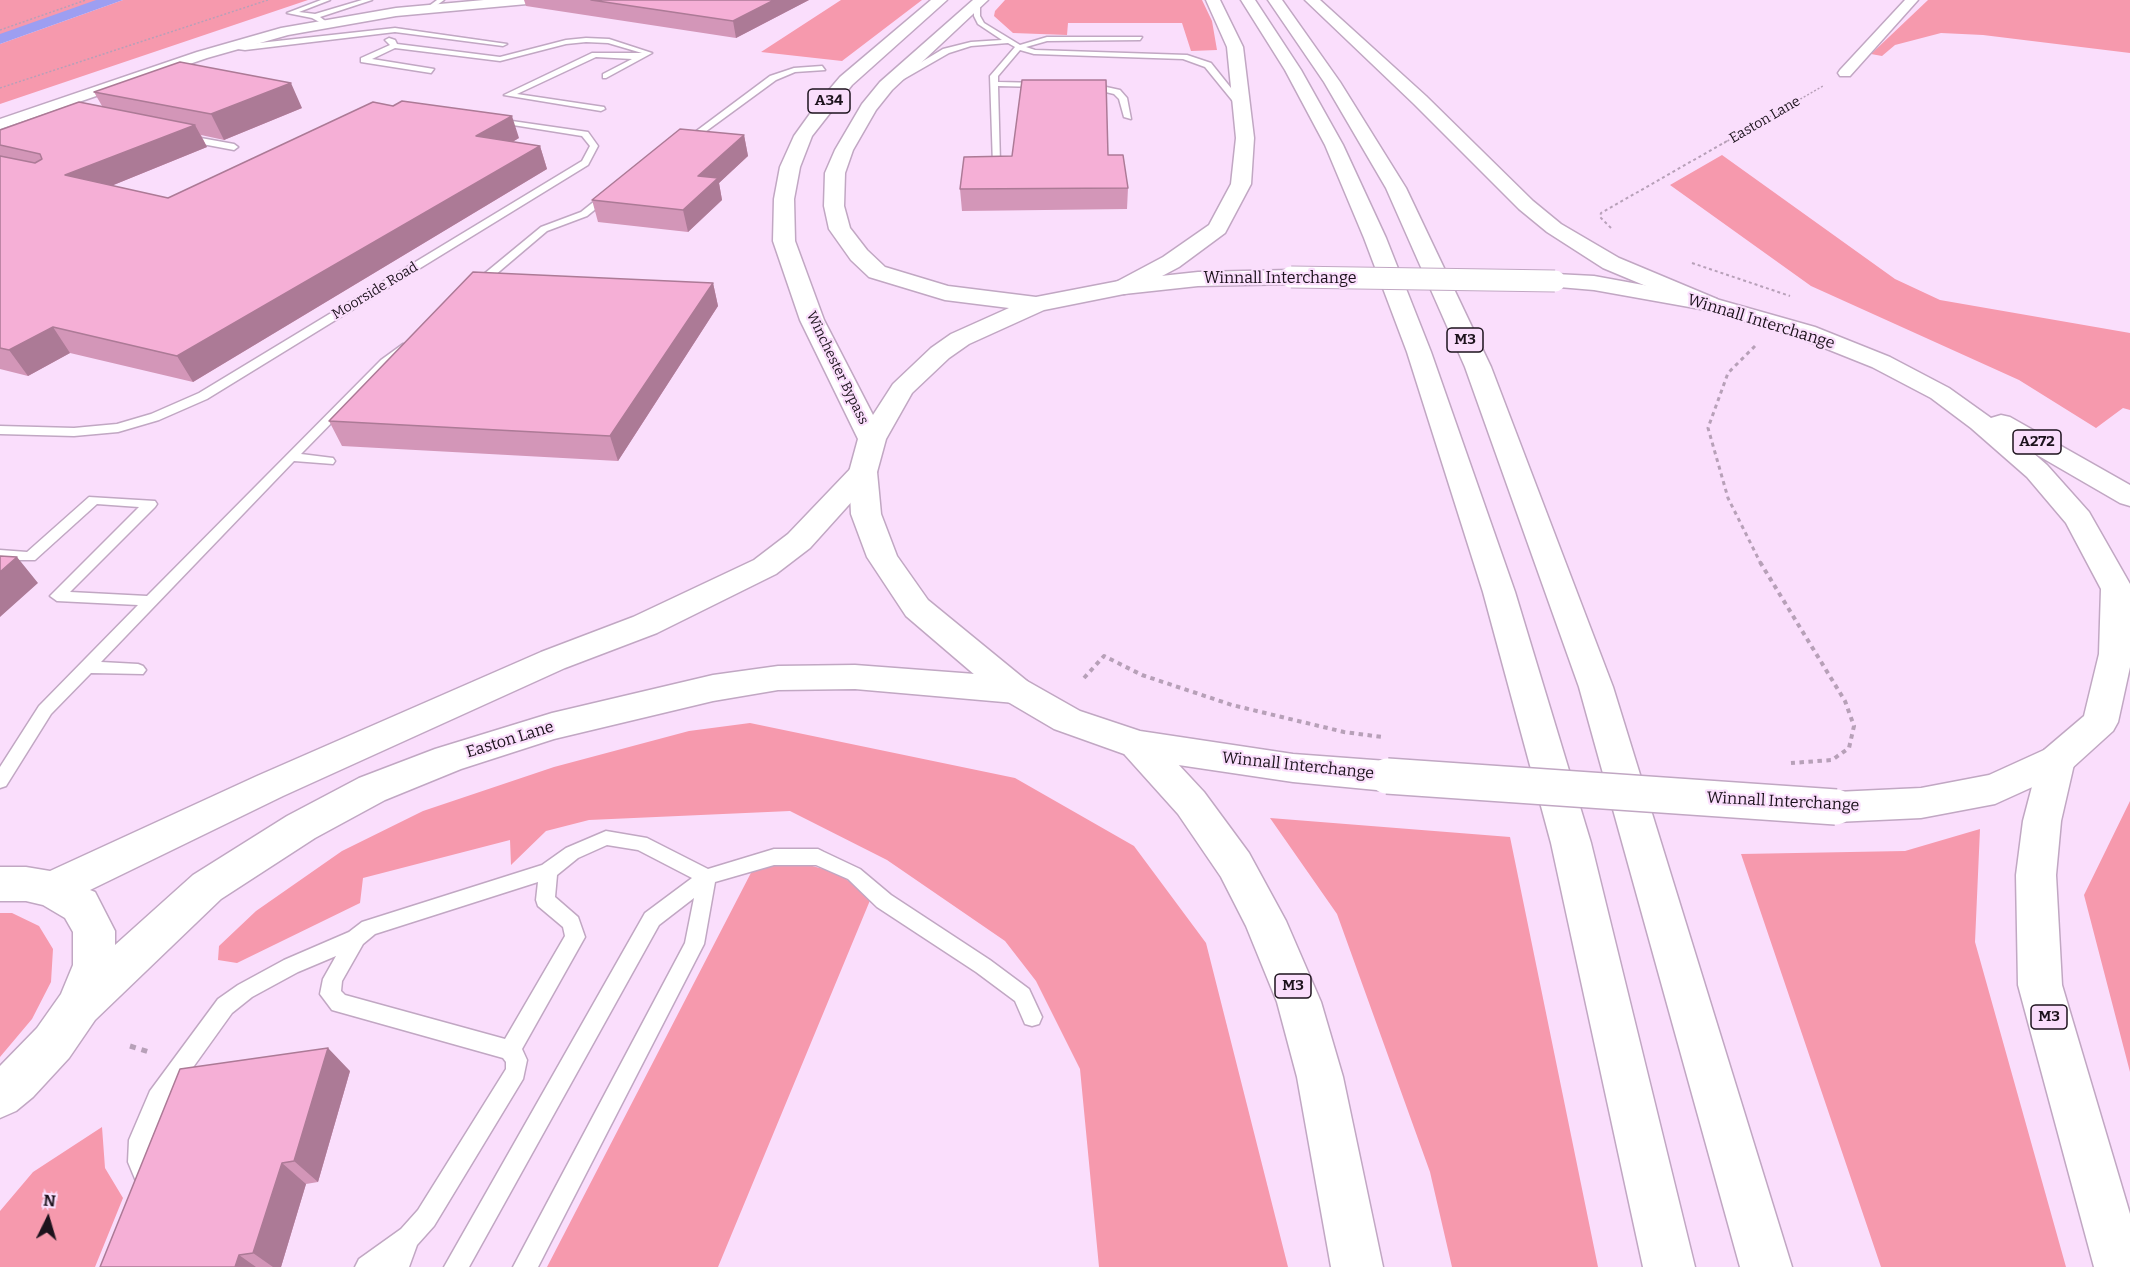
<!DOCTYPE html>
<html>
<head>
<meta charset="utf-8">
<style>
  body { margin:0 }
  #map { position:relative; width:2130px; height:1267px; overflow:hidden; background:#fadefc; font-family:Bitter,serif }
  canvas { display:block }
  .north { position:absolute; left:18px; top:1189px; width:60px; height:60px; -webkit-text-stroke:4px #fadefc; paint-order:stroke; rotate:5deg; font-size:16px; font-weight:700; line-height:24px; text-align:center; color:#1c121c }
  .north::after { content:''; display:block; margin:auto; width:21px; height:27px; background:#1c121c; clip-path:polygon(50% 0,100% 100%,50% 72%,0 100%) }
</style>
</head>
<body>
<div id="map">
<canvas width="2130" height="1267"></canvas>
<div class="north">N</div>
</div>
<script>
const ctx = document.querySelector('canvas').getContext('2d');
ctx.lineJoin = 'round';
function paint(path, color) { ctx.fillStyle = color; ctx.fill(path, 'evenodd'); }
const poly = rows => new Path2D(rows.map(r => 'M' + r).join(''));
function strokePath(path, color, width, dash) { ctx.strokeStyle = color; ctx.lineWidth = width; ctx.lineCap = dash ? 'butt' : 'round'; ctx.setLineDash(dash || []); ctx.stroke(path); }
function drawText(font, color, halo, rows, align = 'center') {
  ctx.font = font + ' Bitter,serif'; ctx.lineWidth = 4.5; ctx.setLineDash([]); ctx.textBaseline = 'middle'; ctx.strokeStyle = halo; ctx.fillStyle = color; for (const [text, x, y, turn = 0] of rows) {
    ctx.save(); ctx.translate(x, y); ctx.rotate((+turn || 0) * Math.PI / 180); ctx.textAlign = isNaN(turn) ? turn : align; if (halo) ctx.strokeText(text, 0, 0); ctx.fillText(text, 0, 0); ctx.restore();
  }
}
paint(poly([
  [0,0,111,0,0,39],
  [123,0,308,0,0,104,0,44],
  [841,0,922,0,842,61,761,52],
  [1005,0,1202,0,1212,21,1217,50,1191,51,1182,23,1068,23,1067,35,1013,33,994,16,995,11],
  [1928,0,2130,0,2130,53,1983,35,1941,33,1895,45,1882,56,1871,54],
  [1722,155,1895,279,1940,300,2130,333,2130,410,2123,408,2096,428,2019,380,1811,286,1670,185],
  [750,723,1015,778,1134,846,1206,943,1288,1267,1099,1267,1080,1069,1036,981,1005,941,887,860,790,811,589,820,546,831,511,865,510,840,363,878,360,903,237,963,218,960,219,946,256,911,342,851,423,811,554,767,689,731],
  [2130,801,2130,1072,2084,895],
  [1270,818,1510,837,1598,1267,1452,1267,1430,1172,1337,914],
  [1980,829,1975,942,2066,1267,1881,1267,1741,854,1905,851],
  [794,861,838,873,871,898,718,1267,547,1267,754,867],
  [0,913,12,913,39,926,53,949,51,982,32,1019,0,1057],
  [102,1127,105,1168,123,1198,95,1267,0,1267,0,1211,33,1172]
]), '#f699ad');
paint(poly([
  [96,0,123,0,0,44,0,34]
]), '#9d9ef1');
const service = poly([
  [321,0,330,0,299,12,315,14,362,0,372,0,320,17,328,23,325,25,312,18,287,13,321,0],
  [437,0,444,0,433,8,429,8,429,6,437,0],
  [977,2,980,4,980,16,984,23,1020,45,1047,37,1142,37,1140,40,1047,41,1026,47,1035,50,1187,55,1211,63,1247,108,1240,110,1205,67,1183,59,1034,54,1020,50,998,76,998,82,1040,83,1044,85,1040,87,998,86,1000,163,993,165,990,76,1015,47,1008,43,971,46,949,53,902,80,895,78,943,49,971,42,1002,40,978,24,974,16,974,4,977,2],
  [395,28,507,44,503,46,395,32,245,50,223,47,395,28],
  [389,38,395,40,397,44,500,57,566,40,586,38,609,39,652,53,606,78,603,78,603,74,632,59,596,57,517,94,604,107,605,109,601,111,504,95,592,53,642,53,608,43,586,42,566,44,500,61,395,48,372,59,434,69,431,73,361,62,361,58,390,45,385,40,389,38],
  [822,66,825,70,795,72,776,80,690,143,683,141,770,76,794,68,822,66],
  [1088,83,1120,90,1127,98,1131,119,1124,117,1119,99,1114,94,1085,87,1085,83,1088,83],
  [491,118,588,132,598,146,588,165,207,399,159,420,118,432,74,436,0,434,0,426,74,428,117,424,151,414,199,393,582,161,590,146,582,136,494,122,490,120,491,118],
  [184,135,234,144,238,147,234,150,181,140,181,136,184,135],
  [606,192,614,194,587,216,547,231,481,287,473,287,473,283,541,227,581,212,606,192],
  [403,344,407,345,407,349,389,364,301,454,333,458,335,461,333,464,294,461,101,662,138,664,143,666,146,670,143,674,91,673,51,714,6,786,0,788,0,767,39,706,138,605,57,601,50,596,139,507,97,504,35,560,0,560,0,550,27,552,89,497,155,501,157,504,155,507,70,592,147,596,381,360,403,344],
  [606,831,647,838,708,869,774,849,818,849,824,852,860,869,891,895,990,960,1029,989,1042,1017,1039,1024,1032,1026,1025,1024,1015,1001,976,972,877,907,848,879,816,865,774,865,715,882,704,944,538,1267,513,1267,685,943,694,898,659,925,469,1267,444,1267,645,913,692,878,638,850,607,845,578,858,557,875,555,897,578,917,585,937,522,1049,527,1060,523,1079,434,1226,417,1245,409,1267,355,1267,359,1259,401,1229,418,1210,506,1069,506,1062,503,1058,332,1010,320,994,323,979,336,956,298,972,252,997,232,1013,166,1105,151,1140,150,1160,159,1178,159,1183,156,1191,148,1194,140,1191,128,1162,129,1140,150,1091,218,999,238,985,284,960,349,932,362,922,542,865,566,848,606,831],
  [538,882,536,900,538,906,563,927,565,936,505,1039,345,995,341,991,342,981,363,944,375,934,538,882]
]);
const minor = poly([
  [484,0,533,0,527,4,396,16,288,35,207,58,0,129,0,119,197,52,281,28,396,8,484,0],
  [1905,0,1918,0,1850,76,1840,76,1838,73,1840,70,1905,0]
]);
const tertiary = poly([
  [863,464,873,466,877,472,873,478,810,548,776,574,657,633,565,668,283,796,90,890,95,892,115,931,115,945,193,875,287,816,359,778,435,749,552,713,713,675,778,666,855,665,1015,677,1027,681,1032,690,1027,699,1015,703,855,689,778,690,713,701,554,739,461,769,385,800,315,838,221,899,95,1020,69,1058,33,1097,16,1111,0,1118,0,1066,37,1028,61,994,73,965,73,932,65,918,43,905,26,901,0,901,0,867,26,867,50,871,257,776,541,652,633,617,754,560,788,534,853,466,863,464]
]);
const trunk = poly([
  [931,0,947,0,852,85,812,136,800,167,794,199,795,241,824,320,873,415,893,384,931,348,951,334,1009,308,945,300,869,277,851,260,829,229,824,206,825,173,835,150,862,104,880,82,973,0,988,0,892,90,876,110,853,150,845,173,844,206,850,228,867,250,885,267,948,286,1036,297,1124,280,1198,272,1291,270,1299,272,1302,277,1299,282,1291,284,1198,286,1124,294,1044,310,969,344,949,358,912,393,886,439,877,472,881,514,897,556,928,600,1027,681,1080,711,1140,731,1293,754,1387,761,1400,766,1406,776,1400,786,1387,791,1293,782,1138,759,1054,729,1003,699,906,616,867,557,851,514,849,472,858,439,800,320,773,241,774,199,780,167,794,136,817,104,840,77,931,0],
  [1555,274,1594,276,1709,297,1815,327,1890,357,1949,388,1991,418,2001,415,2010,417,2130,485,2130,506,2120,503,2032,452,2047,465,2089,512,2130,584,2130,667,2118,722,2113,731,2070,770,1995,804,1921,818,1836,822,1823,818,1817,807,1823,796,1836,792,1921,788,1989,775,2044,750,2084,716,2099,654,2101,589,2066,523,2027,477,1971,428,1931,398,1872,367,1797,337,1706,310,1594,290,1547,286,1544,281,1547,276,1555,274]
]);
const motorway = poly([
  [1206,0,1220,0,1243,47,1254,138,1251,184,1225,233,1179,267,1132,292,1124,294,1116,292,1113,287,1116,282,1163,257,1209,225,1231,184,1236,138,1227,47,1206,0],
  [1241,0,1255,0,1301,70,1343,145,1386,238,1431,352,1515,592,1591,843,1695,1267,1643,1267,1551,843,1483,592,1407,352,1364,238,1325,145,1285,70,1241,0],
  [1268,0,1282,0,1340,82,1406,188,1491,367,1613,687,1792,1267,1740,1267,1579,687,1465,367,1386,188,1324,82,1268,0],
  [1305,0,1320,0,1426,96,1533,201,1561,224,1619,258,1717,299,1721,304,1717,309,1709,311,1701,309,1603,268,1547,232,1519,209,1414,104,1305,0],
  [1138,731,1151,735,1204,792,1249,853,1286,921,1321,1002,1343,1077,1383,1267,1331,1267,1297,1077,1277,1002,1246,926,1221,877,1178,814,1125,755,1120,745,1125,735,1138,731],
  [2057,746,2070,750,2075,760,2061,821,2056,875,2062,985,2130,1214,2130,1267,2094,1267,2018,985,2016,875,2023,821,2039,760,2044,750,2057,746]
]);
strokePath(service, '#c1a7c3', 3);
strokePath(minor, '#c1a7c3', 3);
strokePath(tertiary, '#c1a7c3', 3);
strokePath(trunk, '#c1a7c3', 3);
strokePath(motorway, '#c1a7c3', 3);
strokePath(poly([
  [0,30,86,0],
  [0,88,268,0],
  [1724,143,1823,86]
]), '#b7a0b8', 1.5, [2, 2]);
strokePath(poly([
  [1611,228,1600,217,1601,213,1727,141],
  [1692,263,1790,296]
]), '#b7a0b8', 2, [3, 3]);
strokePath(poly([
  [1755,346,1728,373,1708,428,1728,498,1761,564]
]), '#b7a0b8', 3, [4, 4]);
strokePath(poly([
  [1760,562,1845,701,1854,726,1849,748,1832,760,1791,763],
  [1084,678,1104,656,1142,675,1232,705,1344,732,1382,737]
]), '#b7a0b8', 4, [4.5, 4.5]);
strokePath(poly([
  [130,1046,152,1053]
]), '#b7a0b8', 5, [6, 6]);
paint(service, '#fff');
paint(minor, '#fff');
paint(tertiary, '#fff');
paint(trunk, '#fff');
paint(motorway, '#fff');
const trunkBridgeFar1 = poly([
  [1291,277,1555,281]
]);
const trunkBridge = poly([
  [1387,776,1836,807]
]);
strokePath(trunkBridgeFar1, '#c1a7c3', 23, []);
strokePath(trunkBridge, '#c1a7c3', 38, []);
strokePath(trunkBridgeFar1, '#fff', 21);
strokePath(trunkBridge, '#fff', 35);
paint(poly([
  [524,0,809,0,736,38,526,6],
  [94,92,302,108,224,140,201,135,207,147,111,186,168,198,519,138,512,142,540,146,547,169,193,382,70,353,28,376,0,369,0,130,102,106],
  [744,135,748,156,719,183,722,200,688,232,598,222,592,200],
  [1108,155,1128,188,1127,209,962,211,960,189],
  [713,283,718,306,618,461,342,446,329,421],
  [350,1071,318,1182,306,1184,281,1267,100,1267]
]), '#d396b8');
paint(poly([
  [774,0,809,0,736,38,733,21],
  [291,83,302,108,224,140,211,114],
  [512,116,519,138,484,159,476,136],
  [195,125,207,147,79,199,65,175],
  [744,135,748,156,719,183,722,200,688,232,683,210,698,176],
  [540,146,547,169,193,382,177,356],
  [713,283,718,306,618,461,610,436],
  [53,327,70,353,28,376,9,350],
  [17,557,38,583,0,617,0,572],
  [328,1048,350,1071,318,1182,294,1161],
  [282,1163,306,1184,281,1267,273,1267,253,1253],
  [239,1255,256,1267,235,1267]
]), '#ac7a96');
const building = poly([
  [591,0,774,0,733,21,591,0],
  [180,62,291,83,211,114,94,92,180,62],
  [1022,80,1106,80,1108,155,1123,155,1128,188,960,189,964,157,1012,156,1022,80],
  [402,101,512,116,476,136,540,146,177,356,53,327,9,350,0,348,0,156,35,163,42,159,40,154,0,145,0,130,79,102,195,125,65,175,168,198,373,102,393,106,402,101],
  [680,129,744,135,698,176,718,178,683,210,592,200,680,129],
  [473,272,713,283,610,436,329,421,473,272],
  [0,556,17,557,0,572,0,556],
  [328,1048,294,1161,282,1163,253,1253,239,1255,235,1267,100,1267,180,1069,328,1048]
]);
paint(building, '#f5afd6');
strokePath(building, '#ac7a96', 1.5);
drawText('14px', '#1c121c', '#fadefc', [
  ["Easton Lane",1765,120,-30],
  ["Moorside Road",375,291,-31],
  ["Winchester Bypass",837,368,64]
]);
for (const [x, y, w] of [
  [829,101,42],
  [1465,340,36],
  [2037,442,48],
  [1293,986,36],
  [2049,1017,36]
]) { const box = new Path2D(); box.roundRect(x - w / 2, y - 12, w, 24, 4.5); ctx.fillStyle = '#fadefc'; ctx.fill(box); strokePath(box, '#1c121c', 1.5); }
drawText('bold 15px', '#1c121c', null, [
  ["A34",829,101],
  ["M3",1465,340],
  ["A272",2037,442],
  ["M3",1293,986],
  ["M3",2049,1017]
]);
drawText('16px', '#1c121c', '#fadefc', [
  ["Winnall Interchange",1280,279],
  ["Winnall Interchange",1761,322,17],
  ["Easton Lane",510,740,-17],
  ["Winnall Interchange",1298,766,6],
  ["Winnall Interchange",1783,802,3]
]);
</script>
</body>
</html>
